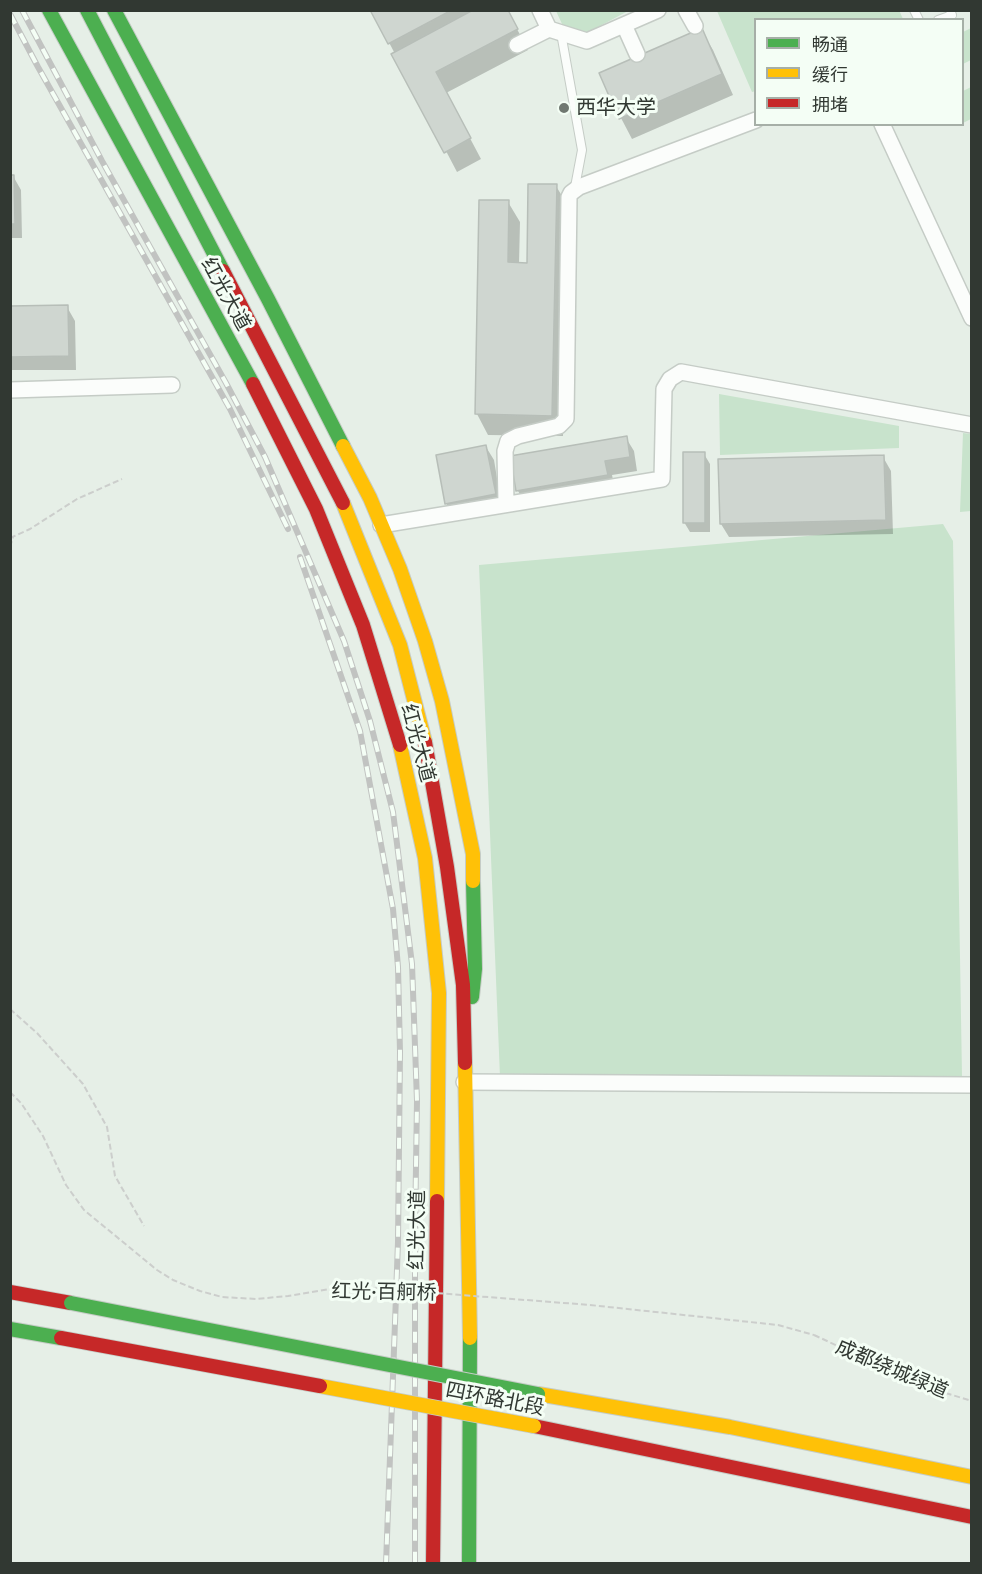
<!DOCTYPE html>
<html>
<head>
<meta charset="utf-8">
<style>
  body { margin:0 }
  #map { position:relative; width:982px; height:1574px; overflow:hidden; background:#e6efe7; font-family:Lato,"Noto Sans SC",sans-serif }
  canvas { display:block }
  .frame { position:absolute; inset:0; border:12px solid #313832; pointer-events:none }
  .legend { position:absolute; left:754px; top:18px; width:210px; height:108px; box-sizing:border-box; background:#f4fef5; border:2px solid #a6afa7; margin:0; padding:8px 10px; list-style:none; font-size:18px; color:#313832 }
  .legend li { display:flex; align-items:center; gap:12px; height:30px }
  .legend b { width:30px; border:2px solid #a6afa7 }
</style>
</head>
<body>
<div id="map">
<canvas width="982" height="1574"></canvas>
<div class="frame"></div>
<ul class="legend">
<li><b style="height:8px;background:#4caf50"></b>畅通</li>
<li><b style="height:8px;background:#ffc107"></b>缓行</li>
<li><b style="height:8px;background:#c62828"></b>拥堵</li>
</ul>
</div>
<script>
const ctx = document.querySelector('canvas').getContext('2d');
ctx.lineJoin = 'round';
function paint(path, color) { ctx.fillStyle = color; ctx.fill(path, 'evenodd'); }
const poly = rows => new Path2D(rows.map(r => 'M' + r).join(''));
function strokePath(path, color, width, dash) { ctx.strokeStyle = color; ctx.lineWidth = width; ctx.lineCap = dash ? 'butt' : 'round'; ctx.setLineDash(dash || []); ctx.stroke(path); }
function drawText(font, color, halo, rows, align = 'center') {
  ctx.font = font + ' Lato,"Noto Sans SC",sans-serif'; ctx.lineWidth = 6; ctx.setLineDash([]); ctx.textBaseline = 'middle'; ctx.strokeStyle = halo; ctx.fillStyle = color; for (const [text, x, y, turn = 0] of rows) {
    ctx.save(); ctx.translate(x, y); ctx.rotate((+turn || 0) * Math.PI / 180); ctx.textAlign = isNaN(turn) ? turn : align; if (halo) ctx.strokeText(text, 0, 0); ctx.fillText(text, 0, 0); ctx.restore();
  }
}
paint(poly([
  [899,10,903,19,756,20,756,91,752,92,717,11],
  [556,11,628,11,585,34,563,26],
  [971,28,971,60,963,64,963,32],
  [971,87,971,119,963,123,963,91],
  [719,394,899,426,899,448,720,455],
  [963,433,971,434,971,511,960,512],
  [943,524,953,541,962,1076,927,1079,500,1077,479,565]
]), '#c8e3cc');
paint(poly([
  [372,10,507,10,528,50,446,93,481,159,457,172],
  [701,30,713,50,733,95,632,139,621,118,601,74],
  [10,176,13,176,21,190,22,238,10,238],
  [556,186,568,206,563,436,488,435,477,414,481,201,508,202,520,222,519,264,528,264],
  [10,307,67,307,75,321,76,370,10,370],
  [626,438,634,451,637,471,612,475,615,489,526,504,518,491],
  [486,447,494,460,502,508,454,517,446,503],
  [704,454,710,464,710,532,690,532,684,522],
  [883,457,891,471,893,534,729,537,721,524]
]), '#0003');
const building = poly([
  [370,10,452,10,388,44,370,10],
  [473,10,508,10,518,29,436,72,471,138,444,153,391,54,473,10],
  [702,28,722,74,619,119,599,73,702,28],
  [10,175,14,175,15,224,10,224,10,175],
  [528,184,557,184,552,416,475,414,479,200,509,200,508,262,527,263,528,184],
  [68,305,69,356,10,357,10,306,68,305],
  [627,436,630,457,605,461,608,475,516,491,510,456,627,436],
  [486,445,496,494,445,504,436,455,486,445],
  [683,452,705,452,705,523,683,523,683,452],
  [884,455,886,520,720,524,718,459,884,455]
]);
paint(building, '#cfd6d0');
strokePath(building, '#b7beb8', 1.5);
const lane = poly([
  [914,10,919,20],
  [938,20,952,15,950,10],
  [561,33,582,150,575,187]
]);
const street = poly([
  [540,10,549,29,587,41,658,10],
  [686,10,695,26],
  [624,25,637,54],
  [517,45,549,29],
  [882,124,972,318],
  [10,390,172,385],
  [506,504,505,451,508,441,518,436,559,426,566,419,569,197,571,193,579,187,756,120],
  [381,525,662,479,664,389,670,379,681,372,972,425],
  [464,1082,972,1085]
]);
const fast = poly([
  [49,10,253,384],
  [87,10,223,271],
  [114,10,268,299,343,446],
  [472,997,475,969,473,881],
  [10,1329,61,1338],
  [469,1564,470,1338]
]);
const slow = poly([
  [343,446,370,498,400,569,425,641,442,701,473,854,473,881],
  [343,503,400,645,425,742],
  [400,745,425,858,439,993,437,1201],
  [465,1063,470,1338],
  [538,1394,730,1427,972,1477]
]);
const jam = poly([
  [223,271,343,503],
  [253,384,316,509,363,625,400,745],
  [425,742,447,867,463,985,465,1063],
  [10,1292,71,1303],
  [534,1426,972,1517],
  [433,1564,437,1201]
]);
strokePath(lane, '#c5ccc6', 10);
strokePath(street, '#c5ccc6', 18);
strokePath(fast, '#c5ccc6', 16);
strokePath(slow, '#c5ccc6', 16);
strokePath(jam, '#c5ccc6', 16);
strokePath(poly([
  [10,538,30,529,77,499,122,479],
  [10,547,13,537],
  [10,1009,37,1033,83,1084,107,1127,115,1176,144,1226],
  [814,1335,929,1388,972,1401]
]), '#cccecc', 2, [6, 3]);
strokePath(lane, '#fbfdfb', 8);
strokePath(street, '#fbfdfb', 15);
strokePath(fast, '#4caf50', 14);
strokePath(slow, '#ffc107', 14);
strokePath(jam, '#c62828', 14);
const rail = poly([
  [22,10,102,161,226,383,265,457,344,641,370,721,393,812,412,964,417,1101,415,1232,415,1564],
  [10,14,38,67,230,409,288,529],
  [300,557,360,731,393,909,398,967,400,1052,398,1242,386,1564]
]);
strokePath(rail, '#c1c3c1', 6);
strokePath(rail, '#f4fef5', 4, [11]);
const fastBridge = poly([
  [71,1303,538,1394]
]);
const slowBridge = poly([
  [320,1386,534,1426]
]);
const jamBridge = poly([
  [61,1338,320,1386]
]);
strokePath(fastBridge, '#c5ccc6', 16, []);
strokePath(slowBridge, '#c5ccc6', 16, []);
strokePath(jamBridge, '#c5ccc6', 16, []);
strokePath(poly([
  [10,1092,21,1103,43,1136,66,1185,84,1210,157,1270,173,1280,200,1291,222,1297,256,1299,288,1296,342,1287,371,1288,590,1305,778,1325,814,1335]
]), '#cccecc', 2, [6, 3]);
strokePath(fastBridge, '#4caf50', 14);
strokePath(slowBridge, '#ffc107', 14);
strokePath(jamBridge, '#c62828', 14);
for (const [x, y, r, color] of [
  [564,108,6,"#707871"]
]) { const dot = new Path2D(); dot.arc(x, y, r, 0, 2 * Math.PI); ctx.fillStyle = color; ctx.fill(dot); strokePath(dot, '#f4fef5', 2); }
drawText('20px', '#313832', '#f4fef5', [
  ["西华大学",576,108]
], 'left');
drawText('20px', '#313832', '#f4fef5', [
  ["红光大道",226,294,61],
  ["红光大道",418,743,75],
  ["红光大道",417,1230,-89],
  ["红光·百舸桥",384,1292,1],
  ["成都绕城绿道",892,1369,23],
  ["四环路北段",495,1399,11]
]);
</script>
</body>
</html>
